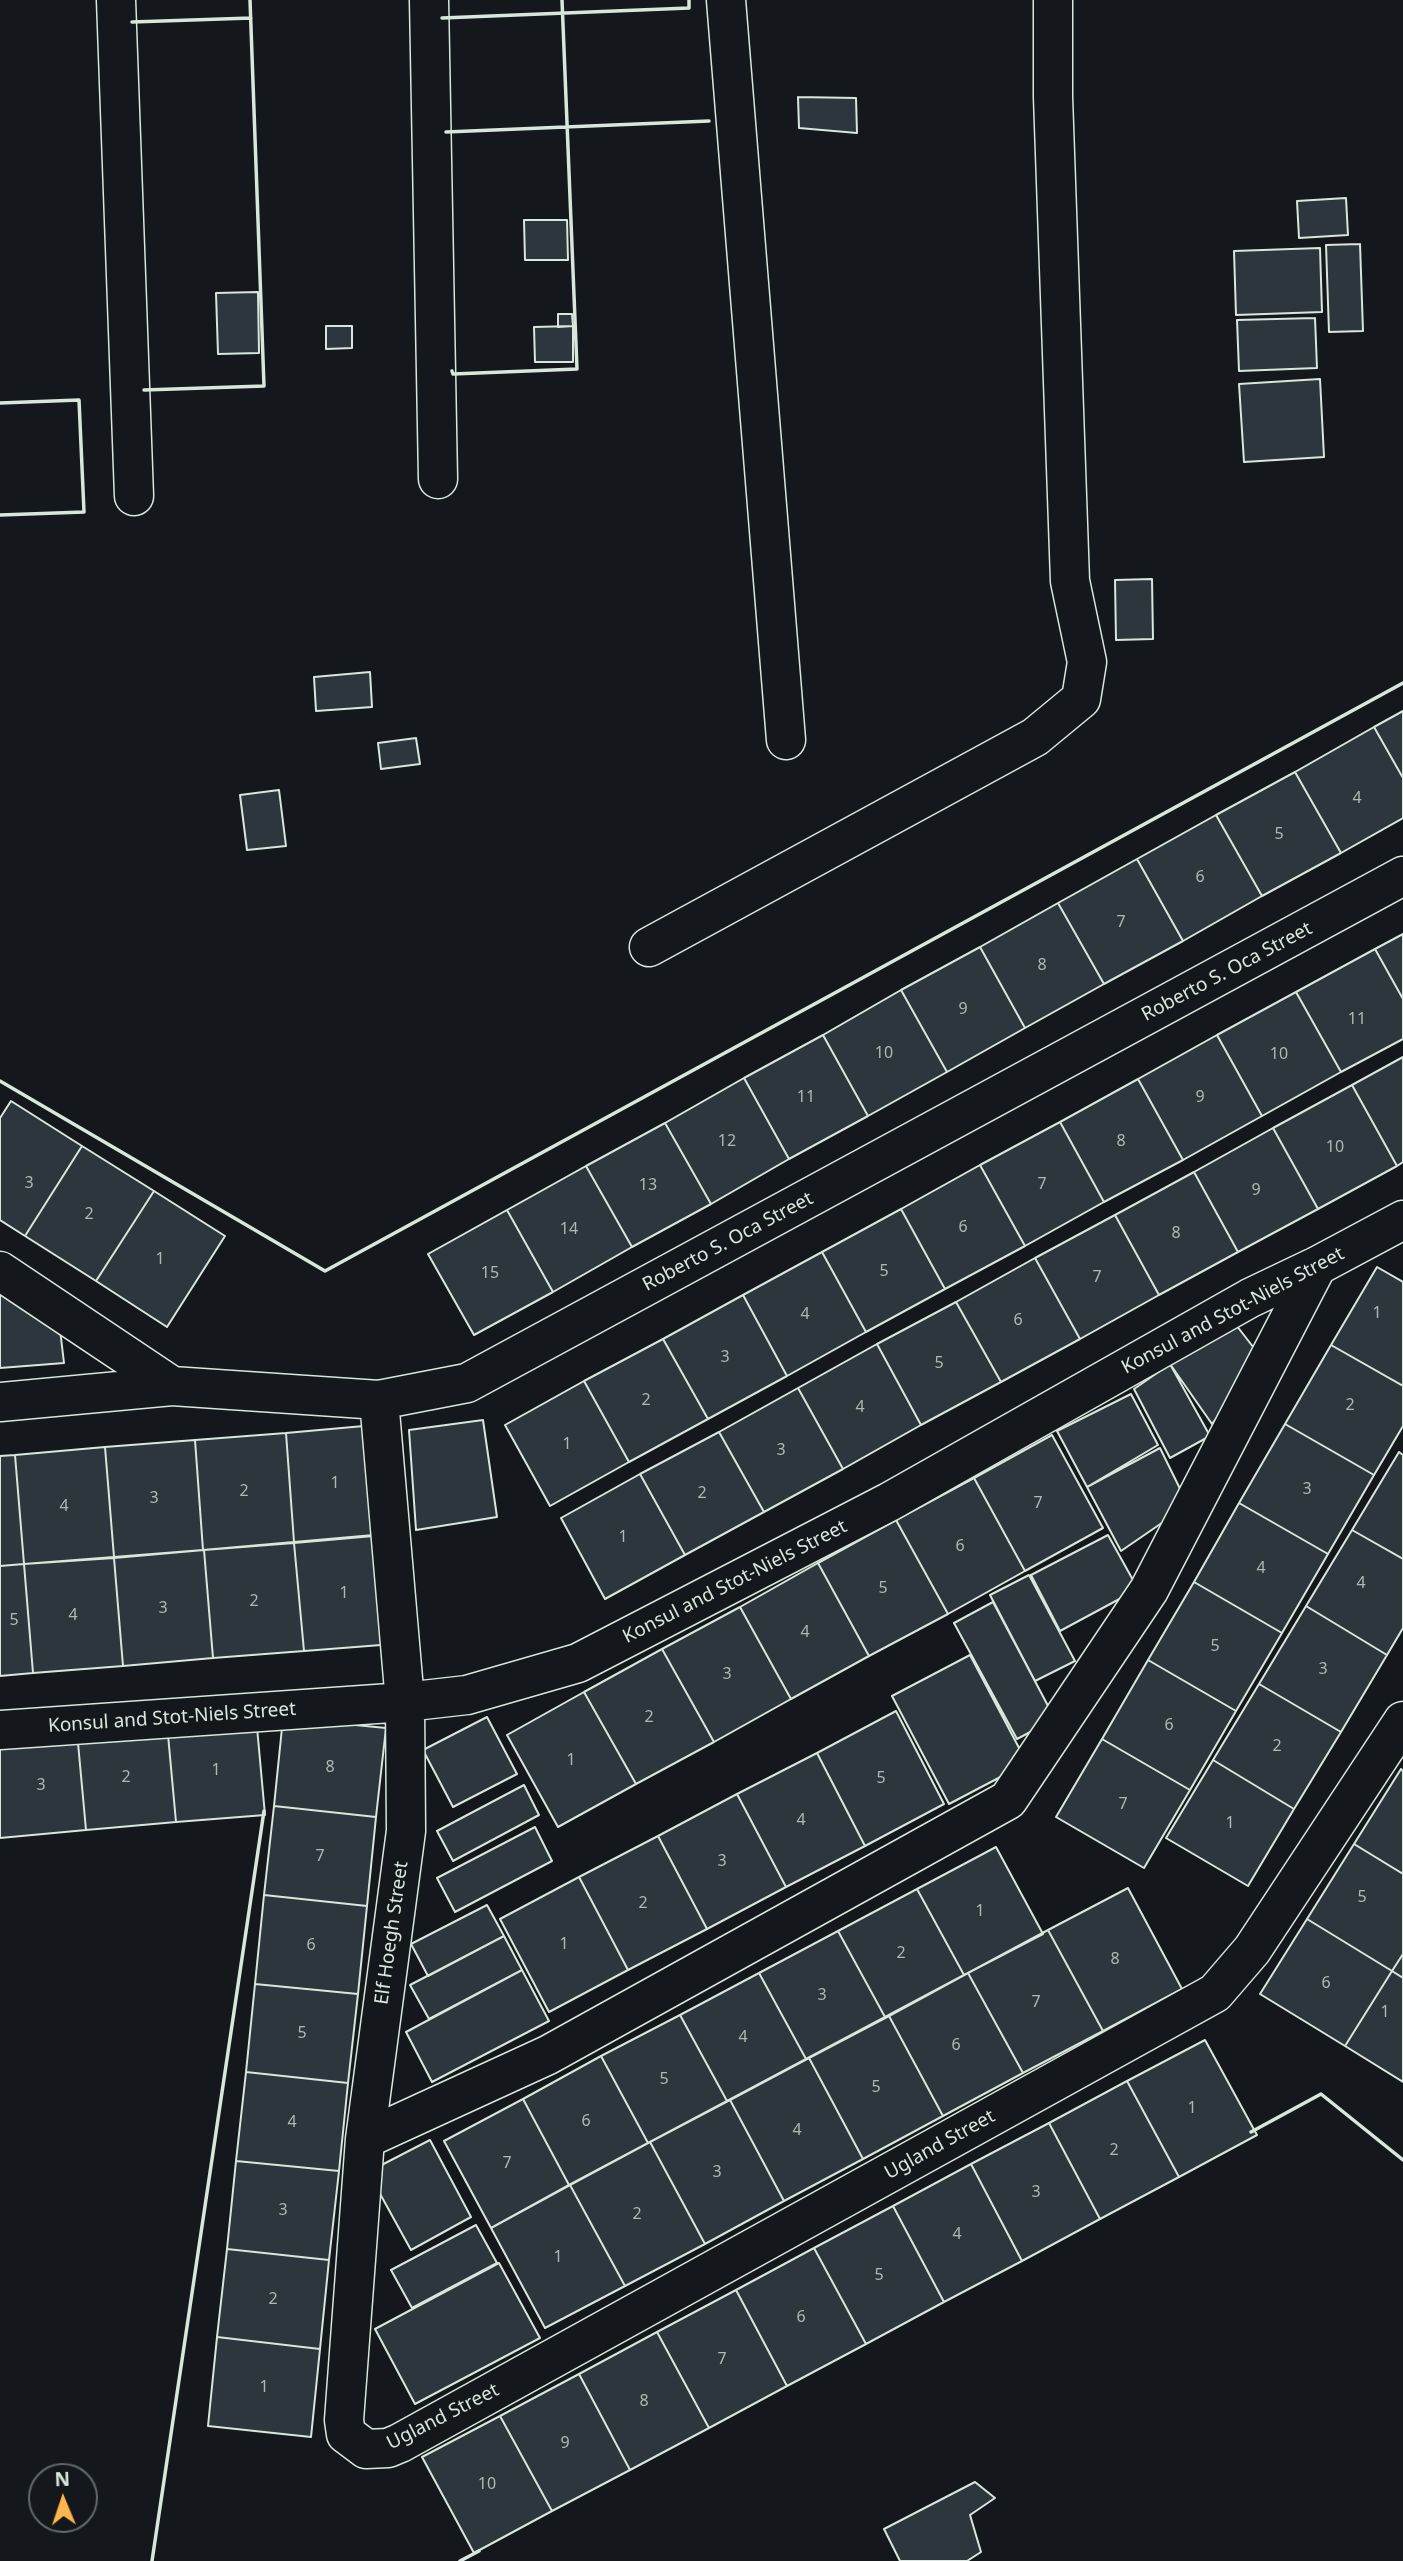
<!DOCTYPE html>
<html>
<head>
<meta charset="utf-8">
<style>
  body { margin:0 }
  #map { position:relative; width:1403px; height:2561px; overflow:hidden; background:#14181c; font-family:"Noto Sans",sans-serif }
  canvas { display:block }
  .north { position:absolute; left:28px; top:2463px; width:70px; height:70px; box-sizing:border-box; background:#14181c; border:2px solid #626a69; border-radius:50%; rotate:358deg; font-size:19px; font-weight:700; line-height:28px; text-align:center; color:#d8e6dc }
  .north::after { content:''; display:block; margin:auto; width:24px; height:32px; background:#ffb74d; clip-path:polygon(50% 0,100% 100%,50% 72%,0 100%) }
</style>
</head>
<body>
<div id="map">
<canvas width="1403" height="2561"></canvas>
<div class="north">N</div>
</div>
<script>
const ctx = document.querySelector('canvas').getContext('2d');
ctx.lineJoin = 'round';
function paint(path, color) { ctx.fillStyle = color; ctx.fill(path, 'evenodd'); }
const poly = rows => new Path2D(rows.map(r => 'M' + r).join(''));
function strokePath(path, color, width, dash) { ctx.strokeStyle = color; ctx.lineWidth = width; ctx.lineCap = dash ? 'butt' : 'round'; ctx.setLineDash(dash || []); ctx.stroke(path); }
function drawText(font, color, halo, rows, align = 'center') {
  ctx.font = font + ' "Noto Sans",sans-serif'; ctx.lineWidth = 5; ctx.setLineDash([]); ctx.textBaseline = 'middle'; ctx.strokeStyle = halo; ctx.fillStyle = color; for (const [text, x, y, turn = 0] of rows) {
    ctx.save(); ctx.translate(x, y); ctx.rotate((+turn || 0) * Math.PI / 180); ctx.textAlign = isNaN(turn) ? turn : align; if (halo) ctx.strokeText(text, 0, 0); ctx.fillText(text, 0, 0); ctx.restore();
  }
}
const building = poly([
  [798,97,856,98,857,133,799,128,798,97],
  [1346,198,1348,235,1299,238,1297,201,1346,198],
  [524,220,567,220,568,260,525,260,524,220],
  [1360,244,1363,331,1329,332,1326,245,1360,244],
  [1320,248,1322,312,1236,315,1234,251,1320,248],
  [258,292,259,353,218,354,216,293,258,292],
  [558,314,572,314,573,326,558,327,558,314],
  [1315,318,1317,368,1239,371,1237,320,1315,318],
  [326,326,352,326,352,348,326,349,326,326],
  [573,326,573,362,535,362,534,327,573,326],
  [1320,379,1324,457,1244,462,1239,384,1320,379],
  [1152,579,1153,639,1116,640,1115,580,1152,579],
  [370,672,372,707,316,711,314,677,370,672],
  [1403,711,1403,778,1374,727,1403,711],
  [1374,727,1403,778,1403,818,1341,853,1295,772,1374,727],
  [416,738,420,764,381,769,378,743,416,738],
  [1295,772,1341,853,1262,896,1216,815,1295,772],
  [279,790,286,846,247,850,240,795,279,790],
  [1216,815,1262,896,1183,941,1137,859,1216,815],
  [1137,859,1183,941,1104,984,1058,903,1137,859],
  [1058,903,1104,984,1025,1028,980,947,1058,903],
  [1403,934,1403,999,1375,949,1403,934],
  [980,947,1025,1028,947,1072,901,990,980,947],
  [1375,949,1403,999,1403,1039,1341,1072,1296,992,1375,949],
  [901,990,947,1072,868,1116,823,1035,901,990],
  [1296,992,1341,1072,1262,1116,1217,1035,1296,992],
  [823,1035,868,1116,789,1159,744,1078,823,1035],
  [1217,1035,1262,1116,1183,1160,1138,1079,1217,1035],
  [1403,1057,1403,1162,1397,1166,1352,1085,1403,1057],
  [744,1078,789,1159,711,1204,665,1123,744,1078],
  [1138,1079,1183,1160,1104,1202,1060,1122,1138,1079],
  [1352,1085,1397,1166,1318,1209,1273,1128,1352,1085],
  [11,1101,82,1146,25,1236,0,1220,0,1118,11,1101],
  [1060,1122,1104,1202,1025,1246,980,1165,1060,1122],
  [665,1123,711,1204,632,1247,586,1166,665,1123],
  [1273,1128,1318,1209,1238,1252,1194,1172,1273,1128],
  [82,1146,154,1191,96,1281,25,1236,82,1146],
  [980,1165,1025,1246,945,1289,901,1209,980,1165],
  [586,1166,632,1247,553,1292,507,1210,586,1166],
  [1194,1172,1238,1252,1159,1295,1115,1215,1194,1172],
  [154,1191,225,1236,167,1327,96,1281,154,1191],
  [901,1209,945,1289,866,1332,822,1252,901,1209],
  [507,1210,553,1292,474,1335,428,1254,507,1210],
  [1115,1215,1159,1295,1080,1339,1035,1258,1115,1215],
  [822,1252,866,1332,787,1376,743,1295,822,1252],
  [1035,1258,1080,1339,1001,1382,956,1302,1035,1258],
  [1377,1267,1403,1282,1403,1386,1331,1345,1377,1267],
  [0,1287,59,1321,64,1363,0,1368,0,1287],
  [743,1295,787,1376,708,1419,663,1339,743,1295],
  [956,1302,1001,1382,921,1425,877,1344,956,1302],
  [1233,1321,1264,1361,1212,1424,1170,1364,1233,1321],
  [663,1339,708,1419,629,1462,584,1381,663,1339],
  [877,1344,921,1425,843,1469,798,1388,877,1344],
  [1331,1345,1403,1386,1403,1426,1374,1475,1285,1424,1331,1345],
  [1170,1364,1210,1436,1170,1458,1134,1389,1170,1364],
  [584,1381,629,1462,550,1506,505,1425,584,1381],
  [798,1388,843,1469,764,1512,719,1432,798,1388],
  [1131,1394,1158,1445,1087,1487,1057,1431,1131,1394],
  [483,1420,497,1517,416,1530,409,1430,483,1420],
  [1285,1424,1374,1475,1328,1554,1239,1503,1285,1424],
  [375,1425,385,1534,294,1542,286,1433,375,1425],
  [719,1432,764,1512,685,1555,640,1474,719,1432],
  [286,1433,294,1542,203,1550,195,1440,286,1433],
  [1052,1435,1103,1528,1025,1571,974,1478,1052,1435],
  [195,1440,203,1550,114,1557,105,1447,195,1440],
  [105,1447,114,1557,24,1564,15,1455,105,1447],
  [1160,1448,1188,1505,1121,1551,1087,1487,1160,1448],
  [1399,1452,1403,1455,1403,1559,1352,1530,1399,1452],
  [15,1455,24,1564,0,1566,0,1456,15,1455],
  [640,1474,685,1555,605,1599,561,1518,640,1474],
  [974,1478,1025,1571,948,1614,896,1520,974,1478],
  [1239,1503,1328,1554,1282,1633,1194,1582,1239,1503],
  [896,1520,948,1614,869,1656,818,1563,896,1520],
  [1352,1530,1403,1559,1403,1628,1387,1655,1306,1606,1352,1530],
  [385,1535,394,1644,304,1651,294,1543,385,1535],
  [1108,1535,1138,1589,1060,1631,1031,1575,1108,1535],
  [294,1543,304,1651,213,1658,204,1550,294,1543],
  [204,1550,213,1658,123,1666,114,1558,204,1550],
  [114,1558,123,1666,33,1673,24,1564,114,1558],
  [818,1563,869,1656,791,1699,740,1607,818,1563],
  [24,1564,33,1673,0,1676,0,1566,24,1564],
  [1029,1575,1075,1661,1035,1681,990,1595,1029,1575],
  [1194,1582,1282,1633,1236,1711,1148,1660,1194,1582],
  [993,1602,1055,1719,1017,1739,954,1623,993,1602],
  [1306,1606,1387,1655,1341,1732,1259,1684,1306,1606],
  [740,1607,791,1699,714,1742,662,1649,740,1607],
  [662,1649,714,1742,636,1784,584,1692,662,1649],
  [970,1655,1027,1763,949,1804,892,1696,970,1655],
  [1148,1660,1236,1711,1190,1790,1102,1739,1148,1660],
  [1259,1684,1341,1732,1294,1809,1213,1760,1259,1684],
  [584,1692,636,1784,558,1827,507,1735,584,1692],
  [896,1711,944,1804,865,1846,817,1753,896,1711],
  [256,1716,265,1815,176,1822,167,1724,256,1716],
  [487,1717,517,1774,453,1807,423,1750,487,1717],
  [283,1718,386,1728,376,1817,274,1806,283,1718],
  [167,1724,176,1822,86,1830,77,1732,167,1724],
  [77,1732,86,1830,0,1838,0,1739,77,1732],
  [1102,1739,1190,1790,1144,1868,1056,1817,1102,1739],
  [817,1753,865,1846,786,1887,737,1794,817,1753],
  [1213,1760,1294,1809,1248,1886,1166,1838,1213,1760],
  [1401,1769,1403,1771,1403,1874,1354,1844,1401,1769],
  [524,1785,539,1815,453,1861,437,1831,524,1785],
  [737,1794,786,1887,707,1929,658,1836,737,1794],
  [274,1806,376,1817,367,1906,264,1895,274,1806],
  [535,1827,552,1861,455,1912,437,1878,535,1827],
  [658,1836,707,1929,628,1970,579,1877,658,1836],
  [1354,1844,1403,1874,1403,1954,1392,1971,1307,1919,1354,1844],
  [996,1847,1043,1934,964,1975,917,1889,996,1847],
  [579,1877,628,1970,549,2012,500,1919,579,1877],
  [1128,1888,1182,1989,1103,2031,1048,1930,1128,1888],
  [917,1889,964,1975,885,2017,838,1931,917,1889],
  [264,1895,367,1906,358,1994,255,1984,264,1895],
  [487,1905,504,1936,428,1976,411,1944,487,1905],
  [1307,1919,1392,1971,1345,2046,1260,1994,1307,1919],
  [1048,1930,1103,2031,1023,2073,968,1973,1048,1930],
  [838,1931,885,2017,806,2059,759,1973,838,1931],
  [504,1936,522,1970,429,2019,410,1985,504,1936],
  [1403,1954,1403,1978,1392,1971,1403,1954],
  [522,1970,549,2021,432,2082,406,2032,522,1970],
  [1392,1971,1403,1978,1403,2082,1345,2046,1392,1971],
  [759,1973,806,2059,727,2101,680,2015,759,1973],
  [968,1973,1023,2073,943,2116,889,2016,968,1973],
  [255,1984,358,1994,348,2083,246,2072,255,1984],
  [680,2015,727,2101,648,2143,601,2056,680,2015],
  [889,2016,943,2116,863,2159,809,2058,889,2016],
  [1205,2040,1257,2135,1179,2177,1127,2081,1205,2040],
  [601,2056,648,2143,569,2185,523,2099,601,2056],
  [809,2058,863,2159,784,2201,730,2100,809,2058],
  [246,2072,348,2083,339,2171,236,2161,246,2072],
  [1127,2081,1179,2177,1100,2219,1049,2123,1127,2081],
  [523,2099,569,2185,491,2228,444,2141,523,2099],
  [730,2100,784,2201,705,2244,650,2142,730,2100],
  [1049,2123,1100,2219,1022,2261,971,2164,1049,2123],
  [430,2140,471,2217,411,2250,368,2172,430,2140],
  [650,2142,705,2244,625,2286,570,2185,650,2142],
  [236,2161,339,2171,329,2260,227,2249,236,2161],
  [971,2164,1022,2261,944,2302,893,2206,971,2164],
  [570,2185,625,2286,545,2328,491,2228,570,2185],
  [893,2206,944,2302,866,2344,814,2248,893,2206],
  [476,2225,497,2263,412,2308,391,2270,476,2225],
  [814,2248,866,2344,787,2386,736,2290,814,2248],
  [227,2249,329,2260,320,2349,217,2337,227,2249],
  [499,2263,540,2338,415,2404,375,2329,499,2263],
  [736,2290,787,2386,709,2428,657,2332,736,2290],
  [657,2332,709,2428,630,2470,579,2374,657,2332],
  [217,2337,320,2349,311,2437,208,2426,217,2337],
  [579,2374,630,2470,552,2511,500,2416,579,2374],
  [500,2416,552,2511,474,2553,422,2457,500,2416],
  [975,2482,995,2498,970,2515,981,2552,967,2561,900,2561,884,2529,975,2482]
]);
paint(building, '#2c363c');
strokePath(building, '#d8e6dc', 2);
const minor = poly([
  [116,0,134,496],
  [429,0,438,479],
  [726,0,786,740],
  [649,947,1035,737,1081,699,1087,662,1070,581,1053,97,1053,0],
  [0,1271,172,1386],
  [379,1400,405,1702,406,1831,365,2139,344,2420,346,2434,366,2449,388,2448,400,2443,1215,1993,1252,1950,1403,1721],
  [0,1402,172,1386,379,1400,467,1383,1403,876],
  [0,1730,405,1702,467,1695,578,1663,889,1502,1250,1298,1317,1266,1403,1220],
  [365,2139,548,2055,1008,1800,1149,1590,1317,1266]
]);
strokePath(minor, '#d8e6dc', 41);
strokePath(minor, '#14181c', 38);
strokePath(poly([
  [442,18,689,8,689,0],
  [132,22,251,18],
  [446,132,709,121],
  [452,371,453,374,577,369,562,0],
  [144,390,264,386,250,0],
  [0,403,79,400,84,512,0,515],
  [0,1081,325,1271,1403,683],
  [1251,2132,1321,2094,1403,2160],
  [152,2561,264,1811],
  [460,2561,479,2551]
]), '#d8e6dc', 3.5);
drawText('16px', '#adbab4', null, [
  ["4",1357,798],
  ["5",1279,834],
  ["6",1200,877],
  ["7",1121,922],
  ["8",1042,965],
  ["9",963,1009],
  ["11",1357,1019],
  ["10",884,1053],
  ["10",1279,1054],
  ["11",806,1097],
  ["9",1200,1097],
  ["12",727,1141],
  ["8",1121,1141],
  ["10",1335,1147],
  ["3",29,1183],
  ["7",1042,1184],
  ["13",648,1185],
  ["9",1256,1190],
  ["2",89,1214],
  ["6",963,1227],
  ["14",569,1229],
  ["8",1176,1233],
  ["1",160,1259],
  ["5",884,1271],
  ["15",490,1273],
  ["7",1097,1277],
  ["1",1377,1313],
  ["4",805,1314],
  ["6",1018,1320],
  ["3",725,1357],
  ["5",939,1363],
  ["2",646,1400],
  ["2",1350,1405],
  ["4",860,1407],
  ["1",567,1444],
  ["3",781,1450],
  ["1",335,1483],
  ["3",1307,1489],
  ["2",244,1491],
  ["2",702,1493],
  ["3",154,1498],
  ["7",1038,1503],
  ["4",64,1506],
  ["1",623,1537],
  ["6",960,1546],
  ["4",1261,1568],
  ["4",1361,1583],
  ["5",883,1588],
  ["1",344,1593],
  ["2",254,1601],
  ["3",163,1608],
  ["4",73,1615],
  ["5",14,1620],
  ["4",805,1632],
  ["5",1215,1646],
  ["3",1323,1669],
  ["3",727,1674],
  ["2",649,1717],
  ["6",1169,1725],
  ["2",1277,1746],
  ["1",571,1760],
  ["8",330,1767],
  ["1",216,1770],
  ["2",126,1777],
  ["5",881,1778],
  ["3",41,1785],
  ["7",1123,1804],
  ["4",801,1820],
  ["1",1230,1823],
  ["7",320,1856],
  ["3",722,1861],
  ["5",1362,1897],
  ["2",643,1903],
  ["1",980,1911],
  ["1",564,1944],
  ["6",311,1945],
  ["2",901,1953],
  ["8",1115,1959],
  ["6",1326,1983],
  ["3",822,1995],
  ["7",1036,2002],
  ["1",1385,2012],
  ["5",302,2033],
  ["4",743,2037],
  ["6",956,2045],
  ["5",664,2079],
  ["5",876,2087],
  ["1",1192,2108],
  ["6",586,2121],
  ["4",292,2122],
  ["4",797,2130],
  ["2",1114,2150],
  ["7",507,2163],
  ["3",717,2172],
  ["3",1036,2192],
  ["3",283,2210],
  ["2",637,2214],
  ["4",957,2234],
  ["1",558,2257],
  ["5",879,2275],
  ["2",273,2299],
  ["6",801,2317],
  ["7",722,2359],
  ["1",264,2387],
  ["8",644,2401],
  ["9",565,2443],
  ["10",487,2484]
]);
drawText('19px', '#d8e6dc', '#14181c', [
  ["Roberto S. Oca Street",1227,972,-28],
  ["Roberto S. Oca Street",728,1242,-28],
  ["Konsul and Stot-Niels Street",1233,1311,-28],
  ["Konsul and Stot-Niels Street",735,1582,-27],
  ["Konsul and Stot-Niels Street",172,1718,-4],
  ["Elf Hoegh Street",392,1933,-82],
  ["Ugland Street",940,2145,-29],
  ["Ugland Street",443,2417,-27]
]);
</script>
</body>
</html>
